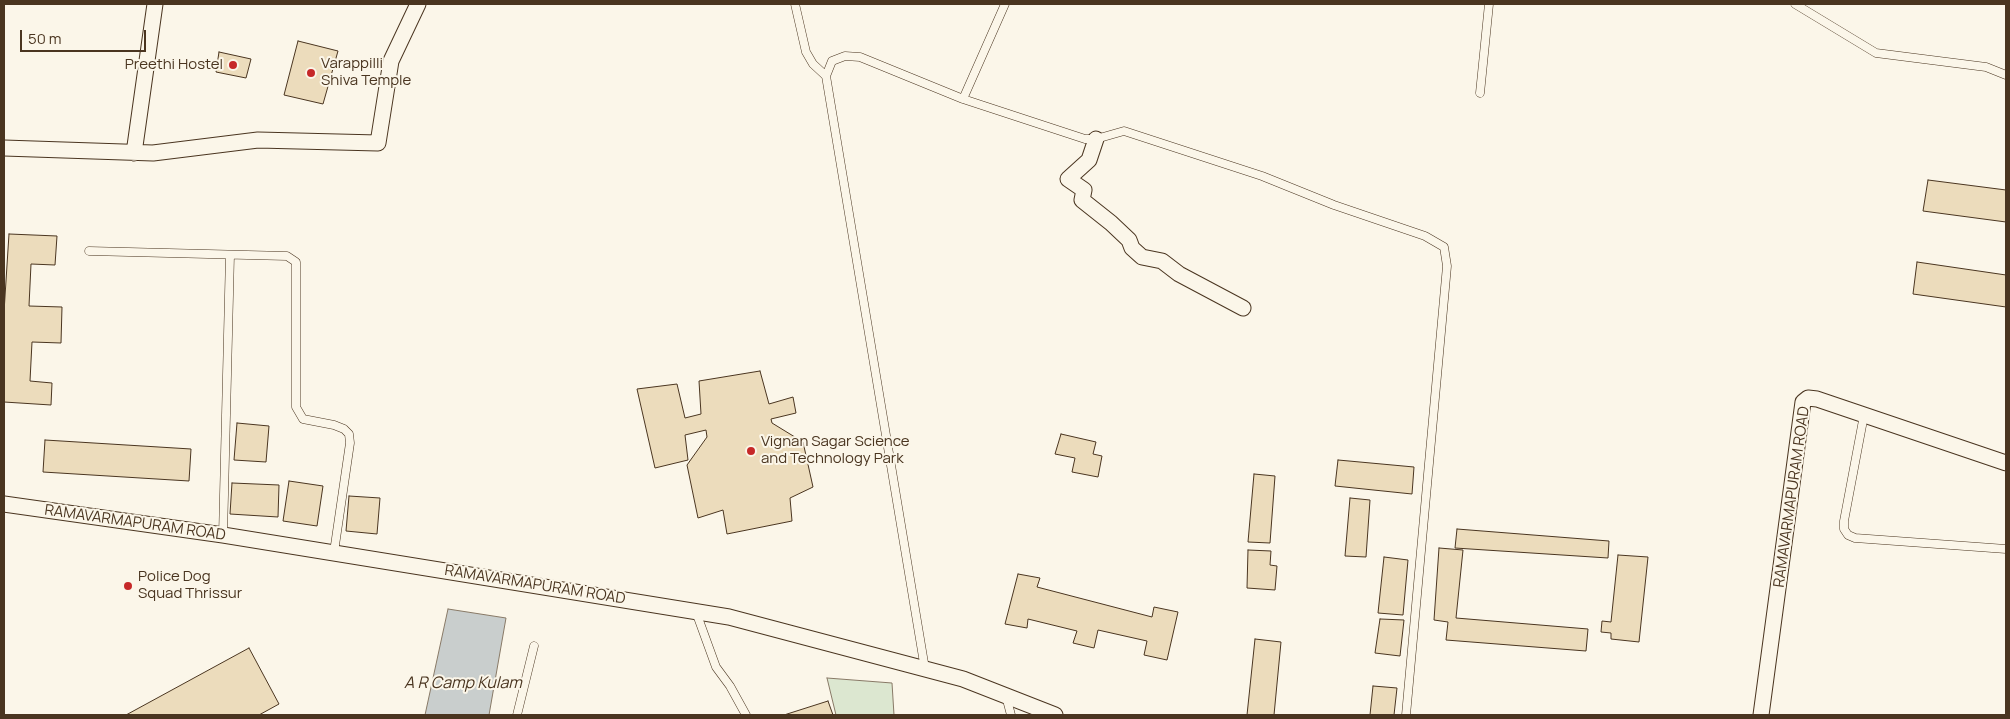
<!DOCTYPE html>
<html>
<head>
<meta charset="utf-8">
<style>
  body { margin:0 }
  #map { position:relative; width:2010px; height:719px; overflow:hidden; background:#fbf6e9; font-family:Manrope,sans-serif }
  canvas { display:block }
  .frame { position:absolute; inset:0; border:5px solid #4a3520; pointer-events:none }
  .scale { position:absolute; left:20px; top:30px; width:126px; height:22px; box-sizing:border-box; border:2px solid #4a3520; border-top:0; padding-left:6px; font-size:15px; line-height:18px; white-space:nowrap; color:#4a3520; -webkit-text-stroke:4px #fbf6e9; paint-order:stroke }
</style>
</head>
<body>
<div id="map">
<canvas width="2010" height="719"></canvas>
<div class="frame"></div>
<div class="scale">50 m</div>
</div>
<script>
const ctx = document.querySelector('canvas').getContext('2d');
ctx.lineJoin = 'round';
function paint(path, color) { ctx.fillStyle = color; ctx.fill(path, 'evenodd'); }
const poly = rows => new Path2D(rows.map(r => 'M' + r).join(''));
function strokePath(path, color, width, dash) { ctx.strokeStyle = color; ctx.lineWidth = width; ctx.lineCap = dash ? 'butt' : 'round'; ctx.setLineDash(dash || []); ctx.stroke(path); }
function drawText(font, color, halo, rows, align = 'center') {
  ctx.font = font + ' Manrope,sans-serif'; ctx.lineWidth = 4; ctx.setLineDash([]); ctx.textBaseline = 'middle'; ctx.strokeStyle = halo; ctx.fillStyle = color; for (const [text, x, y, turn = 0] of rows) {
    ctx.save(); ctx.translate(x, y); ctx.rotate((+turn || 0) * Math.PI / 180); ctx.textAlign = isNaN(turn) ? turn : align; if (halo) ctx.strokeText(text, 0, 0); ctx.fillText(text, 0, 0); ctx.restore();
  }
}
const green = poly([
  [827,678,892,683,894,715,836,715,827,678]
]);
paint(green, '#dce7d0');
strokePath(green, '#887966', 1);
const water = poly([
  [448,609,506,618,489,715,425,715,448,609]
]);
paint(water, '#c9cecd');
strokePath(water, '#887966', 1);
const building = poly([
  [298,41,338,51,323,104,284,95,298,41],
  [219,52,251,59,246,78,216,72,219,52],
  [1928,180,2006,190,2006,222,1923,211,1928,180],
  [9,234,57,236,55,265,31,264,29,306,62,307,61,343,32,342,30,381,52,383,51,405,4,402,4,312,9,234],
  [1917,262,2006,275,2006,307,1913,294,1917,262],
  [760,371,769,404,793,397,796,413,771,419,772,423,803,442,813,487,790,498,792,521,727,534,723,510,698,518,687,465,707,437,706,430,685,435,688,460,655,468,637,389,677,384,685,418,701,414,699,381,760,371],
  [237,423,269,426,266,462,234,460,237,423],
  [1061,434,1096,442,1093,454,1102,456,1098,477,1072,472,1075,458,1055,454,1061,434],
  [45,440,191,449,189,481,43,472,45,440],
  [1338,460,1414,467,1412,494,1335,486,1338,460],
  [1254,474,1275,476,1270,543,1248,542,1254,474],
  [289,481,323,486,317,526,283,521,289,481],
  [232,483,279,485,278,517,230,514,232,483],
  [349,496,380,498,377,534,346,531,349,496],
  [1350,498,1370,500,1366,557,1345,556,1350,498],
  [1457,529,1609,541,1608,558,1455,548,1457,529],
  [1439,548,1463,550,1456,618,1588,629,1586,651,1446,640,1448,622,1434,620,1439,548],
  [1248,550,1271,551,1270,565,1277,566,1275,590,1247,588,1248,550],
  [1618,555,1648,557,1639,642,1611,639,1611,633,1601,632,1602,621,1611,622,1618,555],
  [1384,557,1408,560,1403,615,1378,613,1384,557],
  [1018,574,1040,578,1037,587,1152,617,1154,607,1178,612,1167,660,1144,655,1147,641,1098,630,1094,648,1073,643,1077,631,1028,619,1027,628,1005,624,1018,574],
  [1380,619,1404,620,1400,656,1375,653,1380,619],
  [1255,639,1281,642,1274,715,1247,715,1255,639],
  [249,648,279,704,259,715,126,715,249,648],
  [1373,686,1397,688,1394,715,1370,715,1373,686],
  [828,701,833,715,784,715,828,701]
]);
paint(building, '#ecdcbc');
strokePath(building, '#4a3520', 1);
const lane = poly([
  [795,4,806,52,813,64,826,76],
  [1795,4,1876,53,1986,67,2006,75],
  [1480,93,1489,4],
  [963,99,1005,4],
  [89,251,287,256,296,262,296,407,303,419,334,425,344,429,349,434,350,443,334,552],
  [1864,415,1844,521,1844,529,1848,535,1855,538,2006,549],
  [223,535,230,255],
  [696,612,716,667,730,686,746,715],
  [925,669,826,76,832,61,845,56,860,57,963,99,1085,139,1096,139,1124,131,1262,176,1334,205,1425,236,1444,247,1447,266,1406,715],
  [1006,696,1011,715],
  [517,715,534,646]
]);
const street = poly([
  [1096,139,1089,160,1068,179,1084,190,1082,200,1111,223,1129,240,1132,248,1142,257,1162,261,1179,274,1243,308],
  [4,148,153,153,258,140,378,143,391,61,418,4],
  [134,153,155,4],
  [4,504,223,535,729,617,963,679,1055,715],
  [1761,715,1803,402,1808,398,1817,399,2006,463]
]);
strokePath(lane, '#4a3520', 9);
strokePath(street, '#4a3520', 17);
strokePath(lane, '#fbf6e9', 8);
strokePath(street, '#fbf6e9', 15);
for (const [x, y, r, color] of [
  [233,65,5,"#c62828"],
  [311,73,5,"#c62828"],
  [751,451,5,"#c62828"],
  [128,586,5,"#c62828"]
]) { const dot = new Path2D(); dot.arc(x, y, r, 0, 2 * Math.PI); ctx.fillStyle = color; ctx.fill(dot); strokePath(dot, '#fbf6e9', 2); }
drawText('15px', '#4a3520', '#fbf6e9', [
  ["Varappilli",321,64],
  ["Shiva Temple",321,81],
  ["Preethi Hostel",223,65,"right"],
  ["Vignan Sagar Science",761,442],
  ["and Technology Park",761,459],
  ["Police Dog",138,577],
  ["Squad Thrissur",138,594]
], 'left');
drawText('15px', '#4a3520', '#fbf6e9', [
  ["RAMAVARMAPURAM ROAD",1792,497,-82],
  ["RAMAVARMAPURAM ROAD",135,523,8],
  ["RAMAVARMAPURAM ROAD",535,585,9]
]);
drawText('italic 16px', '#4a3520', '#fbf6e9', [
  ["A R Camp Kulam",463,684]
]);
</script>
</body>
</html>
